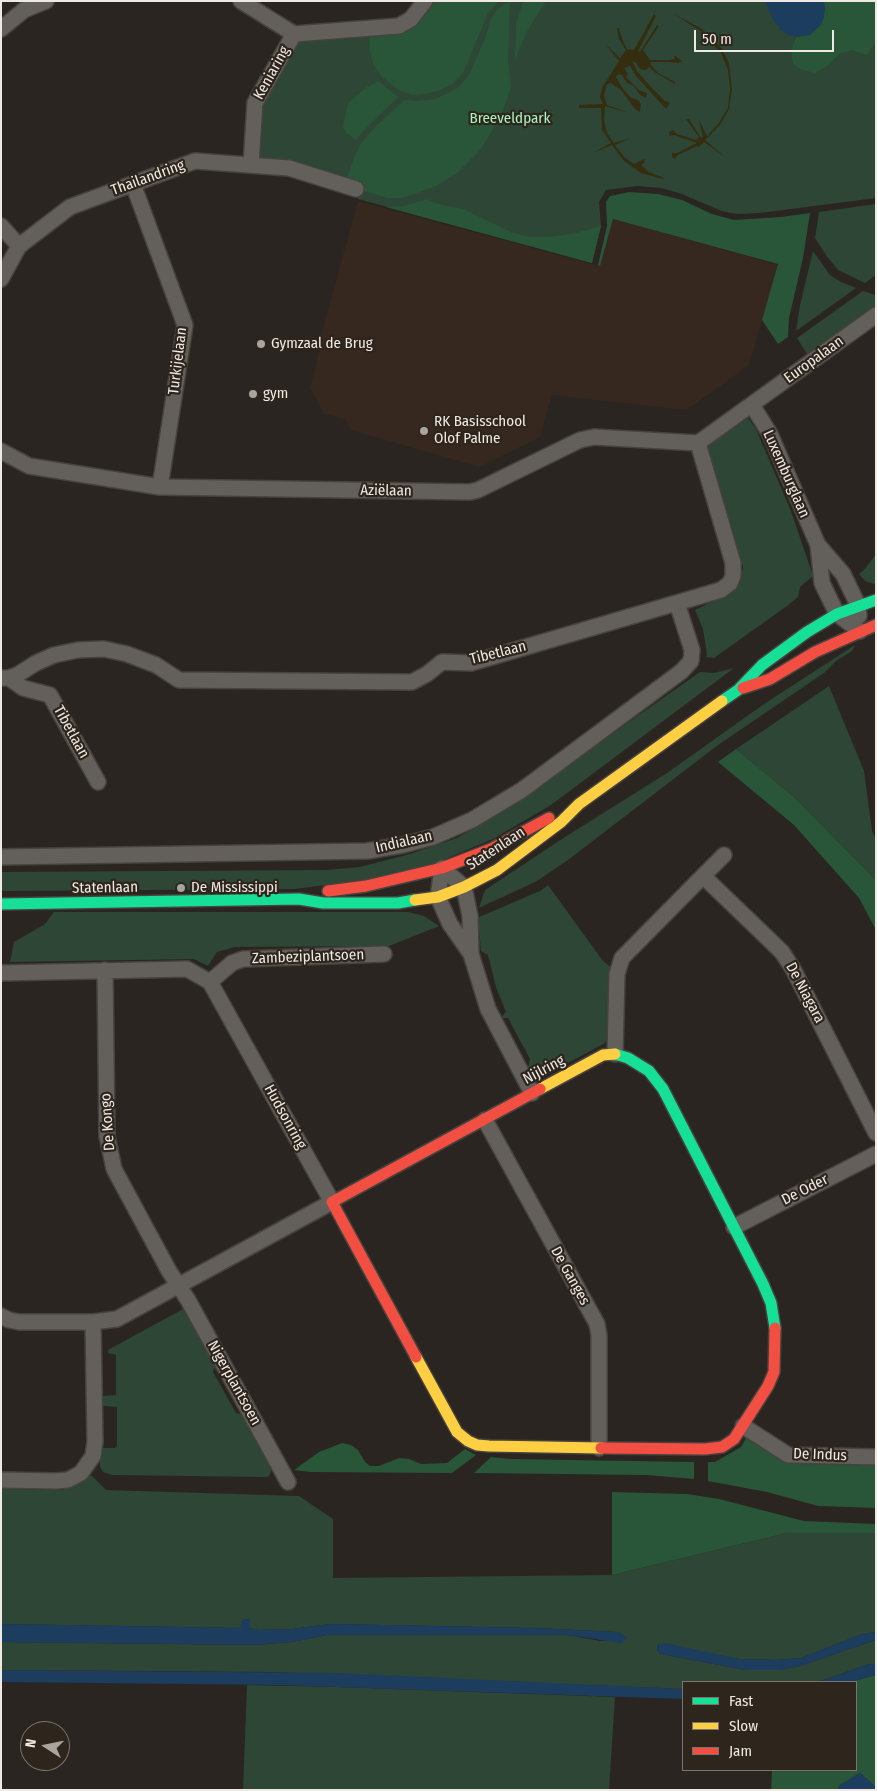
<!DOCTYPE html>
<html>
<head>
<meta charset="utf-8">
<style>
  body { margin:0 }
  #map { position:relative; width:877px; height:1791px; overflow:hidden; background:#2a2521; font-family:"Fira Sans Condensed",sans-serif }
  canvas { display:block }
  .frame { position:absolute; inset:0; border:2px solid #efe9e3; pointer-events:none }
  .legend { position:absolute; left:682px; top:1681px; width:175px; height:90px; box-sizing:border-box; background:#2e251d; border:1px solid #7b736c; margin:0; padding:6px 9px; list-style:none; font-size:15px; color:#efe9e3 }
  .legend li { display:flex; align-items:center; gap:10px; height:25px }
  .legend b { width:25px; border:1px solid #7b736c }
  .north { position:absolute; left:20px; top:1721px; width:50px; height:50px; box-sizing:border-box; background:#2e251d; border:1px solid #7b736c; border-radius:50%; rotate:281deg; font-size:14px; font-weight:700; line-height:20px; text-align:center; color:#efe9e3 }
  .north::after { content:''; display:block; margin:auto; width:18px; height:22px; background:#aaa49f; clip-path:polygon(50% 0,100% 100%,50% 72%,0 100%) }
  .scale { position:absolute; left:694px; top:30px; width:140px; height:22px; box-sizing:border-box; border:2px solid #efe9e3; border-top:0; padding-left:6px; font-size:15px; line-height:18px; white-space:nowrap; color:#efe9e3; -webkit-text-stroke:4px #2e251d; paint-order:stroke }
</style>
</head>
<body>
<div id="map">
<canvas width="877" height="1791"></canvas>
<div class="frame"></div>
<ul class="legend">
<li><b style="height:6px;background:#16e098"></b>Fast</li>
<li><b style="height:6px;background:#ffcf43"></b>Slow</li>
<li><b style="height:6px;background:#f24e42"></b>Jam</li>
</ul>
<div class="north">N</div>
<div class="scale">50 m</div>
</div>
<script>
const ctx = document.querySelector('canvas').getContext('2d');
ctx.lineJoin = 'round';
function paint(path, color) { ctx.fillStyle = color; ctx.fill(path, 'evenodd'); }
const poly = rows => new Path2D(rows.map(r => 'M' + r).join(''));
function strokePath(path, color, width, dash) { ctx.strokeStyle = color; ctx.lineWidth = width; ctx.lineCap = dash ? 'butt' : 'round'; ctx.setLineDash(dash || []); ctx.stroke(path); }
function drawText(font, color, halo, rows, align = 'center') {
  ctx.font = font + ' "Fira Sans Condensed",sans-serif'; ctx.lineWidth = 4.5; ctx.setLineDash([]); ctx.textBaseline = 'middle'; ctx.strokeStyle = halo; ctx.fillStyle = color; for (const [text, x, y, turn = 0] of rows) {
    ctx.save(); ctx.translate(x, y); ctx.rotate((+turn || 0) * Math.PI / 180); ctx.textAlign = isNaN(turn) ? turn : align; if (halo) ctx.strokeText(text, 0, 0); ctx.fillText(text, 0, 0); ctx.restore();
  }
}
paint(poly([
  [358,201,599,266,613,219,778,265,749,365,687,410,552,395,540,437,479,467,351,430,345,419,324,414,310,388,321,345,320,339]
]), '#36281e');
paint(poly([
  [432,1,876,1,876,198,760,213,737,214,722,211,679,193,661,188,637,186,606,190,599,202,601,226,592,263,358,199,362,185,288,164,264,161,260,157,257,151,260,103,295,45,304,39,399,31],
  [876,204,876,275,865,283,838,270,826,255,815,238,819,212],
  [813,251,830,275,841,282,856,288,796,331,800,305],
  [863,291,876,295,876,305,807,354,797,338],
  [748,418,756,429,773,469,791,511,813,576,800,587,798,597,787,606,714,658,706,657,707,655,703,629,695,610,731,592,740,583,743,567,707,446],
  [876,554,876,583,874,584,865,581,859,574,865,569],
  [855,645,852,651,836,661,824,673,718,745,568,860,537,881,479,908,485,890,565,837,667,773,764,704],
  [734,668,551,805,493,839,431,865,371,879,295,889,1,891,1,872,326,870,360,867,410,854,457,838,494,817,700,672,714,673],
  [829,686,864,771,872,831,876,840,876,880,794,797,736,749],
  [548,885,603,961,612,968,608,1036,605,1043,544,1076,534,1074,528,1068,530,1059,508,1018,502,1018,503,1015,506,1012,496,987,488,955,481,951,478,919,479,917,540,891],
  [54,912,408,912,424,916,439,926,389,946,235,947,217,952,208,966,194,959,10,962,14,942,45,924],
  [185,1308,216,1364,213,1372,236,1413,244,1415,269,1461,271,1471,269,1476,267,1477,112,1475,103,1472,100,1467,100,1462,103,1448,115,1448,117,1446,117,1407,103,1406,102,1396,116,1395,116,1355,108,1353,108,1350],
  [87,1475,92,1476,106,1490,299,1496,333,1519,333,1578,612,1575,787,1533,876,1533,876,1632,862,1634,801,1658,776,1660,739,1659,658,1644,657,1650,661,1654,735,1668,747,1670,780,1670,800,1666,876,1640,876,1664,869,1664,818,1682,683,1682,683,1689,271,1672,1,1670,1,1642,255,1645,292,1642,327,1635,568,1635,600,1641,627,1638,618,1632,536,1628,331,1624,292,1629,259,1630,250,1628,250,1619,242,1620,241,1628,1,1624,1,1489,63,1490],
  [247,1685,337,1687,615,1697,609,1790,243,1790]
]), '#2e4635');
paint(poly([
  [432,1,499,1,488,13,464,71,454,83,441,90,425,94,413,95,400,91,381,76,373,64,370,51,369,34],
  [510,1,508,60,511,88,500,118,481,149,457,173,436,186,403,198,387,198,361,190,362,185,346,180,356,153,362,142,376,126,405,100,416,101,435,99,458,88,469,75,486,36,491,19,497,9],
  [523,1,546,1,526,33,515,61,516,25],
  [824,1,876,1,876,41,867,55,852,50,839,54,826,67,815,73,802,70,793,64,791,51,796,37,802,37,825,10],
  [378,81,398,97,362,132,356,140,346,133,343,127,348,103,367,87],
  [629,192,658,194,682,200,712,214,734,220,781,217,810,213,803,258,789,318,788,337,778,344,762,320,778,264,613,219,600,266,598,265,607,226,606,202,610,196],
  [427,199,437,204,463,209,511,232,529,237,549,237,576,233,601,226,592,263,386,207,404,206],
  [736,749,794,797,876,880,876,930,859,898,794,825,718,762],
  [747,1436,782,1460,807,1464,876,1463,876,1508,818,1506,767,1492,708,1481,708,1462,715,1462,741,1447],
  [342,1443,351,1445,358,1450,365,1462,370,1466,379,1466,399,1458,409,1459,421,1464,447,1463,465,1449,476,1455,452,1473,311,1472,294,1470,319,1452],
  [491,1457,511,1459,694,1462,694,1479,647,1475,474,1473],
  [612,1492,687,1494,719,1499,804,1521,876,1524,876,1533,787,1533,612,1575],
  [876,1675,876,1787,860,1773,839,1786,838,1790,771,1790,772,1770,856,1770,856,1682,850,1682]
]), '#295538');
paint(poly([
  [654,14,656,16,638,51,640,52,657,25,659,26,643,50,650,60,669,60,675,59,674,55,682,61,678,63,669,62,650,62,651,65,658,73,675,82,675,84,656,73,649,67,646,70,640,69,636,63,632,61,637,71,651,87,664,100,670,103,666,109,636,76,630,66,624,68,628,74,626,77,640,91,647,93,646,98,640,95,634,86,627,83,622,75,618,74,616,77,623,89,631,98,638,100,641,104,640,112,635,109,621,90,611,83,607,84,604,95,607,105,629,113,605,106,604,120,607,133,614,143,631,138,615,145,625,158,634,164,644,159,645,162,641,165,649,172,664,178,663,179,641,173,624,161,612,145,593,153,611,143,602,130,601,108,579,108,579,105,603,104,600,97,602,88,619,61,605,44,620,58,626,50,619,39,617,28,619,28,622,39,627,49,634,50],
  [674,14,702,29,722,49,729,63,732,89,729,109,720,125,705,140,725,157,704,142,699,147,697,146,678,155,675,159,672,157,672,153,677,153,697,143,674,135,670,136,669,132,673,130,677,134,696,140,699,137,686,119,689,119,701,138,703,137,699,120,707,136,718,124,728,108,730,89,728,70,721,53,702,32]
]), '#342d10');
paint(poly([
  [765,1,824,1,825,10,824,17,821,25,810,35,796,37,787,34,781,30,772,18],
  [250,1619,250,1628,259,1630,292,1629,331,1624,536,1628,618,1632,628,1638,621,1643,568,1635,327,1635,292,1642,255,1645,1,1642,1,1624,240,1628,242,1620],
  [876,1632,876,1640,800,1666,780,1670,747,1670,735,1668,661,1654,657,1650,658,1644,665,1643,739,1659,776,1660,801,1658,862,1634],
  [869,1664,876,1664,876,1675,850,1682,818,1682],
  [1,1670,337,1673,683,1689,683,1699,278,1685,1,1682],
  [860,1773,876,1787,876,1790,838,1790,839,1786]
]), '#1c3d5e');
const street = poly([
  [241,1,294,34],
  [1,29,24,10,46,1],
  [294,34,399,26,411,19,425,1],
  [251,165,255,103,294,34],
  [133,184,185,325,160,487],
  [1,226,19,246],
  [1,279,19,246,70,207,195,161,289,168,356,189],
  [752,405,770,434,818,545,822,583,837,614,860,631],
  [1,451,29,466,160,487,470,492,478,490,580,440,594,437,698,443,876,315],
  [818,545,843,574,858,605,859,616],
  [1,678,9,678,17,675,36,663,54,655,78,650,104,649,127,654,156,665,179,680,412,682,427,674,442,662,471,663,721,590,730,583,733,576,733,563,698,443],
  [9,678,23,688,50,695,98,782],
  [1,857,367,851,403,845,433,837,472,820,522,790,682,671,691,661,692,650,677,603],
  [442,868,464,887,470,916,471,954,488,1009,532,1093],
  [442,868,438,897,450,924,471,954],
  [703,876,724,855],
  [105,970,107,1136,114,1169,169,1271,188,1300,288,1482],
  [1,973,187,969,210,982,332,1202,117,1319,93,1322,19,1322,9,1320,1,1316],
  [210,982,232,963,243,959,384,954],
  [615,1054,617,974,622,958,703,876,782,952,793,969,876,1133],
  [485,1120,597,1324,599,1335,599,1448],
  [734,1227,876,1154],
  [743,1426,788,1455,876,1457],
  [1,1480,56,1481,68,1480,81,1473,93,1456,95,1442,93,1322]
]);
const fast = poly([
  [722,701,738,690,762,665,807,632,837,614,876,600],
  [1,904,299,899,323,903,398,903,415,900],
  [615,1054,628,1058,649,1071,663,1089,763,1284,771,1303,775,1328]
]);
const slow = poly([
  [415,900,438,897,464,887,497,870,561,822,579,804,722,701],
  [540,1089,603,1055,615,1054],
  [416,1357,457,1432,468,1441,477,1445,489,1446,601,1448]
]);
const jam = poly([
  [743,688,770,679,815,652,876,625],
  [328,891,366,886,442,868,491,849,549,818],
  [416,1357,332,1202,540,1089],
  [601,1448,705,1449,722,1447,734,1439,768,1386,774,1372,775,1328]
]);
strokePath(street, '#46423e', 18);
strokePath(fast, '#46423e', 14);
strokePath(slow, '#46423e', 14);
strokePath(jam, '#46423e', 14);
strokePath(street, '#635f5b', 15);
strokePath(fast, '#16e098', 11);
strokePath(slow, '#ffcf43', 11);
strokePath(jam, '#f24e42', 11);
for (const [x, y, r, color] of [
  [261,344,5,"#aaa49f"],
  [253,394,5,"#aaa49f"],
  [424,431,5,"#aaa49f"],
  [181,888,5,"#aaa49f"]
]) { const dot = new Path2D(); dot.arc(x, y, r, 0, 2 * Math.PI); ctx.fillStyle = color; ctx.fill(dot); strokePath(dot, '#2e251d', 2); }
drawText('15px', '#efe9e3', '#2e251d', [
  ["Keniaring",272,73,-61],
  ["Thailandring",148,178,-20],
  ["Europalaan",814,360,-36],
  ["Turkijelaan",178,361,-83],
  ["Luxemburglaan",786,474,66],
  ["Aziëlaan",386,491,1],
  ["Tibetlaan",498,653,-14],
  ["Tibetlaan",71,732,61],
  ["Indialaan",404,842,-13],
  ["Statenlaan",496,849,-33],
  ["Statenlaan",105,888,-1],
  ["Zambeziplantsoen",308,957,-2],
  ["De Niagara",805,993,62],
  ["Nijlring",544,1070,-28],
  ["Hudsonring",285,1117,61],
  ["De Kongo",108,1122,-94],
  ["De Oder",805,1190,-27],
  ["De Ganges",570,1276,61],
  ["Nigerplantsoen",234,1383,61],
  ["De Indus",820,1455,2]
]);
drawText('15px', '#a6f5bf', '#2e251d', [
  ["Breeveldpark",510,119]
]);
drawText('15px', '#efe9e3', '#2e251d', [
  ["Gymzaal de Brug",271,344],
  ["gym",263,394],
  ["RK Basisschool",434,422],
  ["Olof Palme",434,439],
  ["De Mississippi",191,888]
], 'left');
</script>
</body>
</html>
